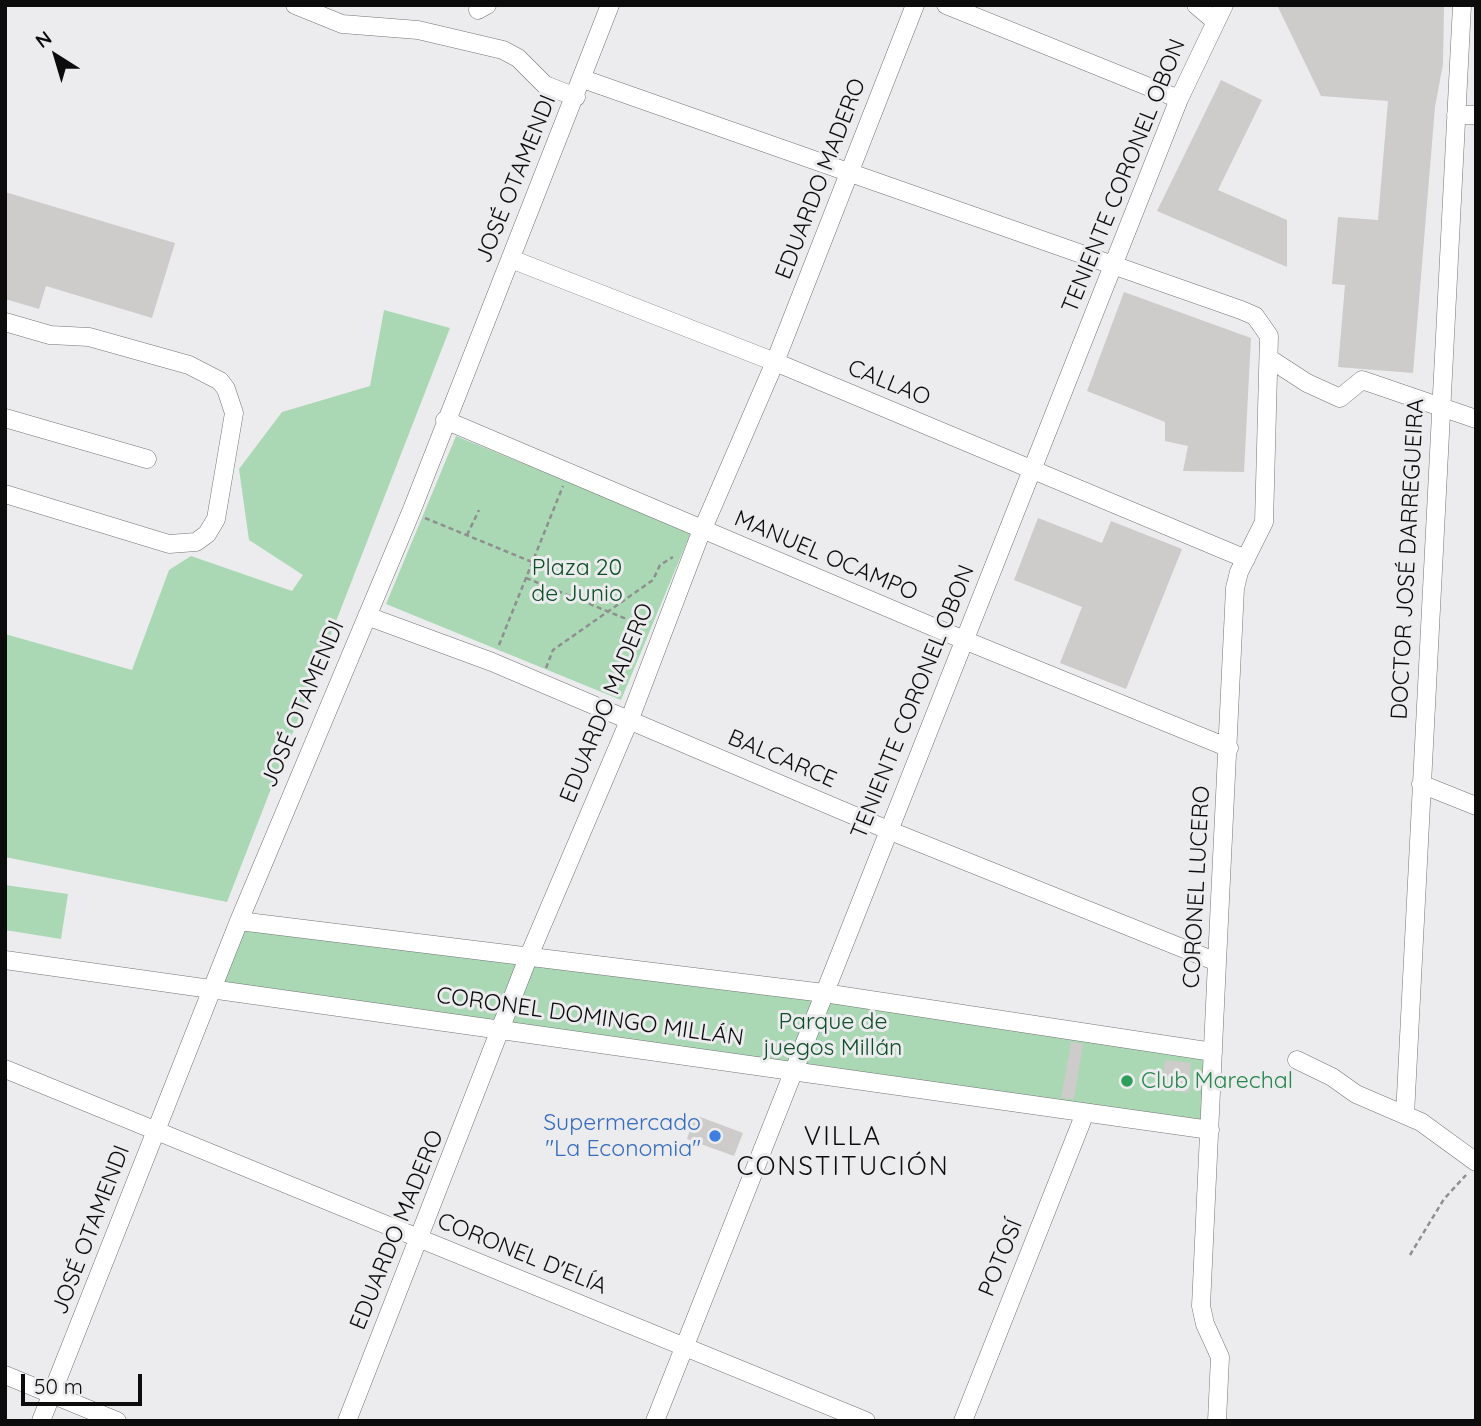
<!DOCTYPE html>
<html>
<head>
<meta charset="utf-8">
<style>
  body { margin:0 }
  #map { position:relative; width:1481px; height:1426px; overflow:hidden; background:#ececee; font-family:Quicksand,sans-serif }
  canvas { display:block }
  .frame { position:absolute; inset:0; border:7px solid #0c0c0c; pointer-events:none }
  .north { position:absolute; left:21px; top:21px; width:70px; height:70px; -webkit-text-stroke:5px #ececee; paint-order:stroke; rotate:323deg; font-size:19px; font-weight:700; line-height:28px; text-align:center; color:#0c0c0c }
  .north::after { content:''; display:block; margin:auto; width:24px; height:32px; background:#0c0c0c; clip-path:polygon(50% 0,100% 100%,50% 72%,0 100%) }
  .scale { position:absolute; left:21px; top:1374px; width:121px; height:32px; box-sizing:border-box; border:4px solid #0c0c0c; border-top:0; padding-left:9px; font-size:21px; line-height:24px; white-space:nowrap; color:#0c0c0c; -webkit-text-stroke:5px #ececee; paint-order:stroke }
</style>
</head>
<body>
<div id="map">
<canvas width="1481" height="1426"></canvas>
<div class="frame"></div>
<div class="north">N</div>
<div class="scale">50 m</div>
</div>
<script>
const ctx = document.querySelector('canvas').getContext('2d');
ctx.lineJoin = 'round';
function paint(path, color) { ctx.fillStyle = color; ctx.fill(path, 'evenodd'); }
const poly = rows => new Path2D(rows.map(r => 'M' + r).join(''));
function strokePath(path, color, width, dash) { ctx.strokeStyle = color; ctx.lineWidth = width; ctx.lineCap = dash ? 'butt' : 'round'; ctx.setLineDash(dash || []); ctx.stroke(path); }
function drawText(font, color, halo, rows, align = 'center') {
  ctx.font = font + ' Quicksand,sans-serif'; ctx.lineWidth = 6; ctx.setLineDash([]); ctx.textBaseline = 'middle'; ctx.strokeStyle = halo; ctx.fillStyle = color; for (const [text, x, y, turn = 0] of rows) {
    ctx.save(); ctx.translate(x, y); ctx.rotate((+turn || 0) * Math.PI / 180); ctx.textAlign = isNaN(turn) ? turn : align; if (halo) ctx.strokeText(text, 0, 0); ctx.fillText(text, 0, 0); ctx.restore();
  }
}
paint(poly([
  [384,310,450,328,227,902,5,857,5,634,132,670,169,570,191,556,292,591,303,575,249,540,239,469,282,412,370,386],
  [456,436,691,532,621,700,386,604],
  [5,885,68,894,61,939,5,930],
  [239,921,1213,1052,1210,1130,213,990]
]), '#aad8b5');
paint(poly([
  [1277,5,1444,5,1443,64,1435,107,1413,373,1338,367,1345,285,1332,284,1338,217,1378,220,1388,101,1321,96],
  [1221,80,1262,100,1218,190,1287,220,1287,267,1157,211],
  [5,192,175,243,152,318,46,286,39,309,5,299],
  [1124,292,1251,338,1244,472,1183,471,1188,446,1165,441,1165,422,1087,391],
  [1038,518,1102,543,1111,521,1182,549,1126,689,1060,663,1082,607,1014,580],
  [1071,1042,1083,1044,1074,1099,1061,1098],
  [1165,1060,1191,1063,1189,1093,1161,1089],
  [695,1115,743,1133,734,1156,687,1139]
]), '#cdccca');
const minor = poly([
  [295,5,342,24,418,30,503,50,518,58,545,85,576,97],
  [946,5,1179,99],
  [1196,5,1216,22],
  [478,10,487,5],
  [583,79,1241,310,1255,316,1269,336,1264,522,1239,572,1235,588,1217,962,1201,1306,1205,1324,1220,1357,1217,1421],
  [1456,115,1476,115],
  [511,259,775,362,1246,559],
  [5,322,50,335,89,337,189,365,220,381,226,389,234,413,216,519,207,534,196,542,169,544,5,494],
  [1270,359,1307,383,1340,398,1362,380,1476,419],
  [5,418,147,459],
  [445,420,964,640,1229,748],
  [367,616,492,662,888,830,1217,962],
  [1421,784,1476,806],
  [239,921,824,993,1213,1052],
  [5,960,1210,1130],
  [1297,1060,1332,1077,1356,1094,1421,1122,1476,1162],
  [5,1069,866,1421],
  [1405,1115,1462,5],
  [5,1375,117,1421],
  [41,1421,239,921,411,512,610,5],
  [347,1421,528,958,629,721,698,540,775,362,915,5],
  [655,1421,1179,99,1224,5],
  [963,1421,1085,1113]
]);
strokePath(minor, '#737475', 19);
strokePath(poly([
  [425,518,532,562],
  [467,535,479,510],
  [526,578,646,627],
  [499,645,563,486],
  [546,668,553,650,653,580,660,565,673,557],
  [1410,1255,1444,1199,1466,1175]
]), '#8f8f90', 2.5, [5, 3.5]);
strokePath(minor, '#fff', 18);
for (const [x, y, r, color] of [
  [1127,1081,7,"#2e9e5b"],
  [715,1136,7,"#3f7fe0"]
]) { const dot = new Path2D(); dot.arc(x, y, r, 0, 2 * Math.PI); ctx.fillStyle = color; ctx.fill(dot); strokePath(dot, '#ececee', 2.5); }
drawText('23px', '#0c0c0c', '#ececee', [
  ["TENIENTE CORONEL OBON",1124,176,-68],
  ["JOSÉ OTAMENDI",516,179,-68],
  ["EDUARDO MADERO",821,179,-69],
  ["CALLAO",889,383,22],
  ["MANUEL OCAMPO",826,556,23],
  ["DOCTOR JOSÉ DARREGUEIRA",1408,559,-87],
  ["TENIENTE CORONEL OBON",913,702,-68],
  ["EDUARDO MADERO",607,703,-68],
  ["JOSÉ OTAMENDI",303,704,-67],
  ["BALCARCE",782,759,23],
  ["CORONEL LUCERO",1197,887,-87],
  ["CORONEL DOMINGO MILLÁN",590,1017,8],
  ["JOSÉ OTAMENDI",91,1230,-69],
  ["EDUARDO MADERO",397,1230,-68],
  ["CORONEL D'ELÍA",522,1254,22],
  ["POTOSÍ",1001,1258,-68]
]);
drawText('23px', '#0e4e28', '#ececee', [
  ["Plaza 20",577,568],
  ["de Junio",577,594],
  ["Parque de",833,1022],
  ["juegos Millán",833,1048]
]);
drawText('23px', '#27864d', '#ececee', [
  ["Club Marechal",1141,1081]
], 'left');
drawText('23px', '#366cbe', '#ececee', [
  ["Supermercado",701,1123],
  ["\"La Economia\"",701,1149]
], 'right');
ctx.letterSpacing = '2px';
drawText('26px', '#0c0c0c', '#ececee', [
  ["VILLA",843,1137],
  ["CONSTITUCIÓN",843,1167]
]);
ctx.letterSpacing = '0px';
</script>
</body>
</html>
